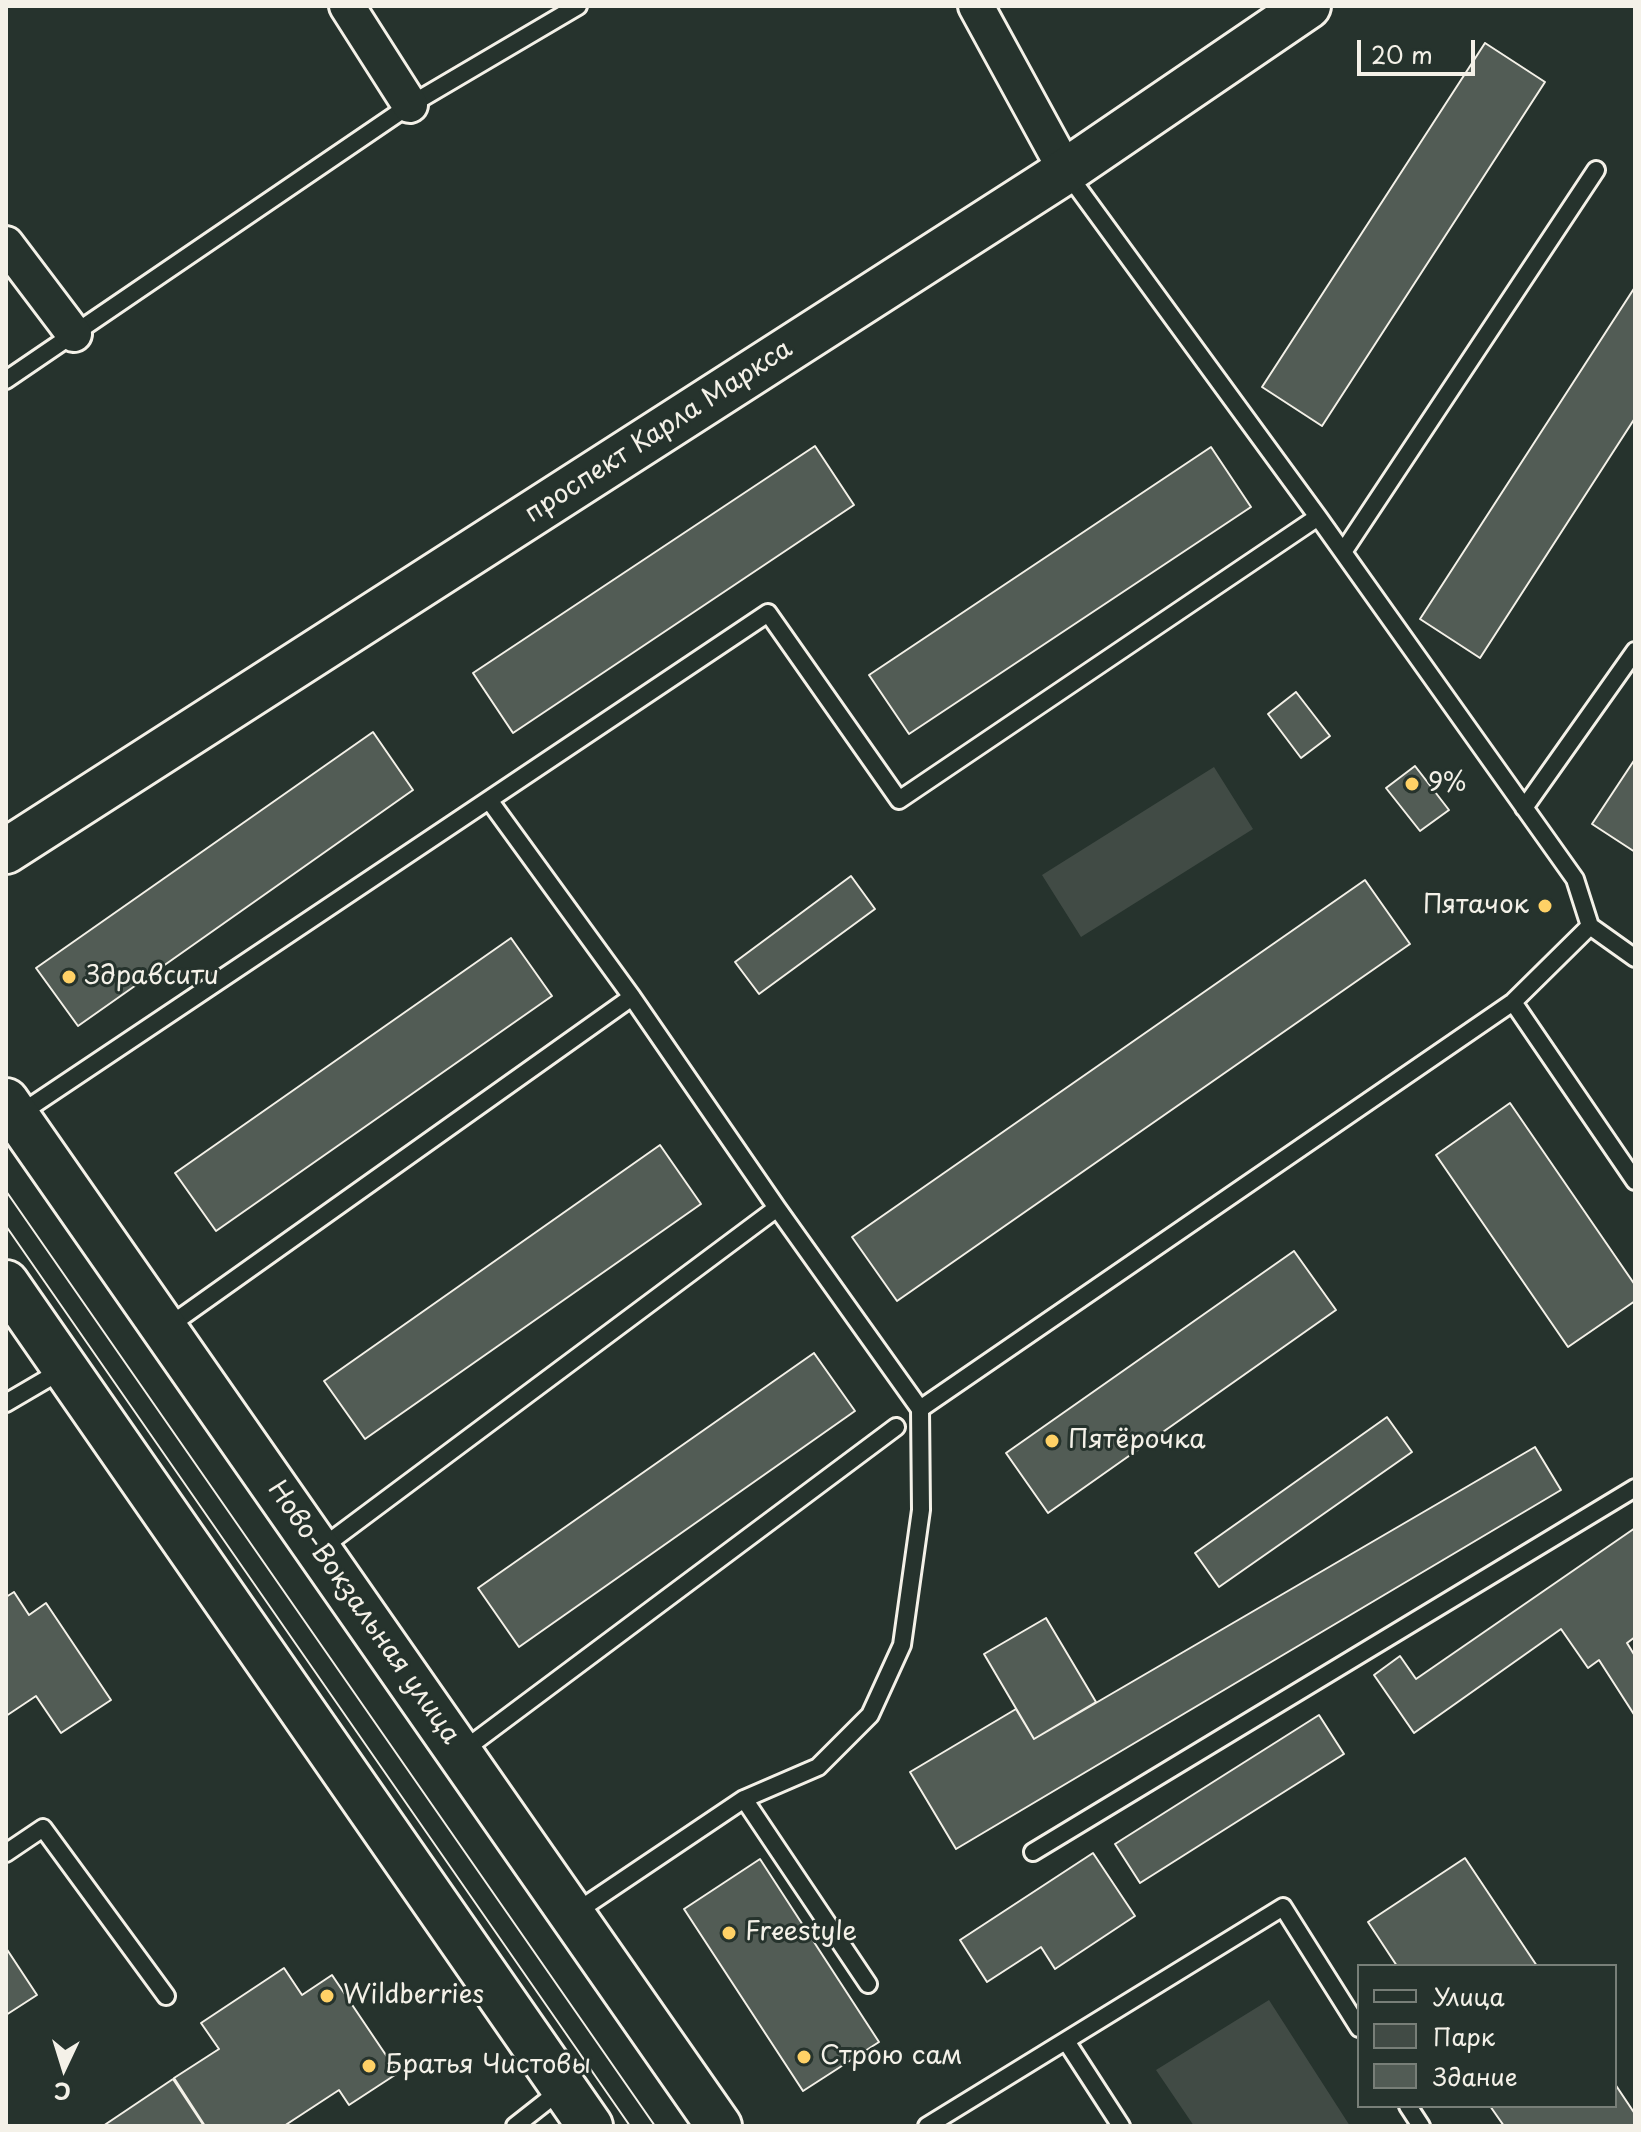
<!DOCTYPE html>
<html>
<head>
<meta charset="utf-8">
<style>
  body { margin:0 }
  #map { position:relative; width:1641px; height:2132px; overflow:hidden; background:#26332d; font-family:"Playpen Sans",sans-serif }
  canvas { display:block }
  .frame { position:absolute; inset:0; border:8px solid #f4f1e8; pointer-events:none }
  .legend { position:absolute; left:1357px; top:1964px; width:260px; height:144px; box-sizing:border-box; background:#26332d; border:2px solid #787f78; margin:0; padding:10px 14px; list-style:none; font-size:24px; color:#f4f1e8 }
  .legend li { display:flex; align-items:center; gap:16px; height:40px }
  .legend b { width:40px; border:2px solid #787f78 }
  .north { position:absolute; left:24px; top:2028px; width:80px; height:80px; -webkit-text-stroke:6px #26332d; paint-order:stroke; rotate:184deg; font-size:22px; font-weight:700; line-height:32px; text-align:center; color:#f4f1e8 }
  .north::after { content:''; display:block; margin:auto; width:28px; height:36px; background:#f4f1e8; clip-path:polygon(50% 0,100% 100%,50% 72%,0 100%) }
  .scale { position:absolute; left:1357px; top:40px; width:118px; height:36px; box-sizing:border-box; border:4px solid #f4f1e8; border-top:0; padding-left:10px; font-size:24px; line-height:28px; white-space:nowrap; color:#f4f1e8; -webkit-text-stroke:6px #26332d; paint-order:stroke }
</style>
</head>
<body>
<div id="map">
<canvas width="1641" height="2132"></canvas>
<div class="frame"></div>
<ul class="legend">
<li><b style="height:10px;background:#26332d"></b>Улица</li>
<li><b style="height:22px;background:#414b45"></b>Парк</li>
<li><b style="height:22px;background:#525c55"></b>Здание</li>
</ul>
<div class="north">С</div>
<div class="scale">20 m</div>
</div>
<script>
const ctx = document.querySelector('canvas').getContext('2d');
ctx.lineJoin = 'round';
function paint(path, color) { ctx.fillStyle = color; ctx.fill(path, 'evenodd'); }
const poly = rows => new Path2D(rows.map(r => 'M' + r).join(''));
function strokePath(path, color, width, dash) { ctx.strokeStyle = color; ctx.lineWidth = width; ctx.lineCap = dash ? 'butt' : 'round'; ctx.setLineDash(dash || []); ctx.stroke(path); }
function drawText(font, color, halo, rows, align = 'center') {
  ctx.font = font + ' "Playpen Sans",sans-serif'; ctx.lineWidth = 6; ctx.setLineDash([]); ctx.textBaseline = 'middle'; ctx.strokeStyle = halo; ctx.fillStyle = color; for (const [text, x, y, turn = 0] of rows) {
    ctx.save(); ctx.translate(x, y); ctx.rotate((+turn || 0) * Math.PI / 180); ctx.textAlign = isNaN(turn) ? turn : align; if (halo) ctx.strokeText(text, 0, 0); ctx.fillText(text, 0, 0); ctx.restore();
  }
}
paint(poly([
  [1214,767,1253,829,1081,937,1042,875],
  [1269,2000,1350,2126,1194,2126,1156,2070]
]), '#414b45');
const building = poly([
  [1485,43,1545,82,1322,426,1262,387,1485,43],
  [1635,287,1635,418,1480,658,1420,619,1635,287],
  [815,446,854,505,513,733,473,673,815,446],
  [1211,447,1251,507,909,734,869,675,1211,447],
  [1296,692,1330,736,1301,758,1268,714,1296,692],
  [373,732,413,790,78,1026,36,968,373,732],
  [1635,759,1635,852,1592,824,1635,759],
  [1415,766,1449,810,1420,831,1386,788,1415,766],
  [851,876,875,909,759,994,735,962,851,876],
  [1365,880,1410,944,897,1301,852,1237,1365,880],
  [511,938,552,996,216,1231,175,1173,511,938],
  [1510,1103,1635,1285,1635,1301,1568,1347,1436,1155,1510,1103],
  [660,1145,701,1204,365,1439,324,1381,660,1145],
  [1294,1251,1336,1310,1048,1513,1006,1453,1294,1251],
  [814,1353,855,1411,519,1647,478,1588,814,1353],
  [1387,1417,1412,1452,1219,1587,1195,1553,1387,1417],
  [1535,1447,1561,1490,956,1849,910,1772,1016,1709,1034,1739,1535,1447],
  [1635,1528,1635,1637,1627,1643,1635,1656,1635,1716,1599,1660,1588,1668,1561,1629,1414,1733,1374,1675,1400,1656,1416,1679,1635,1528],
  [14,1592,29,1615,46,1603,111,1700,61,1733,36,1696,6,1716,6,1597,14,1592],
  [1046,1618,1096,1702,1034,1739,984,1654,1046,1618],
  [1319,1715,1344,1754,1140,1883,1115,1844,1319,1715],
  [1093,1853,1135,1916,1055,1969,1041,1947,987,1982,960,1940,1093,1853],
  [1465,1858,1537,1966,1397,1966,1368,1922,1465,1858],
  [760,1859,879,2042,803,2091,684,1909,760,1859],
  [6,1948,37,1995,6,2015,6,1948],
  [284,1968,302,1995,332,1975,398,2073,349,2105,339,2090,284,2126,205,2126,174,2078,219,2049,201,2023,284,1968],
  [173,2079,204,2126,103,2126,173,2079],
  [1615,2084,1635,2114,1635,2126,1504,2126,1490,2106,1615,2106,1615,2084]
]);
paint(building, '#525c55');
strokePath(building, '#f4f1e8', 2);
const lane = poly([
  [1067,173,1318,517,1575,879,1590,926,1635,958],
  [6,380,410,105,578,6],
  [1343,552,1596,170],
  [489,800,632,997,777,1208,920,1409,921,1510,902,1645,870,1715,818,1767,744,1799,573,1914],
  [1524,808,1635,651],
  [1513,1002,1635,1181],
  [18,1115,768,613,899,800,1318,517],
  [166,1328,632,997],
  [6,1403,64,1369],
  [920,1409,1513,1002,1590,926],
  [320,1549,777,1208],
  [461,1752,896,1427],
  [744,1799,868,1984],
  [1033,1852,1635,1488],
  [6,1853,43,1828,166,1996],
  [1066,2041,1121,2126],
  [1408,2106,1421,2126],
  [515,2126,562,2089],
  [927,2126,1283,1907,1359,2028]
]);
const street = poly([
  [347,6,410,105],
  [976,6,1066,171],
  [6,244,74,334]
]);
const secondary = poly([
  [6,851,1066,171,1308,6],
  [6,1101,719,2126],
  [6,1283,590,2126]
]);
strokePath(lane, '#f4f1e8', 22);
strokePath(street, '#f4f1e8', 40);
strokePath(secondary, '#f4f1e8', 50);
strokePath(lane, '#26332d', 16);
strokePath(street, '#26332d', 34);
strokePath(secondary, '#26332d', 44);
strokePath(poly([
  [6,1191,655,2126],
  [6,1226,630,2126]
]), '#f4f1e8', 2);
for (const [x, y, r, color] of [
  [1412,784,8,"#ffd166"],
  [1545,906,8,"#ffd166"],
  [69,977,8,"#ffd166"],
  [1052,1441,8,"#ffd166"],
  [729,1933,8,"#ffd166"],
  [327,1996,8,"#ffd166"],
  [804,2057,8,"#ffd166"],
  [369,2066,8,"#ffd166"]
]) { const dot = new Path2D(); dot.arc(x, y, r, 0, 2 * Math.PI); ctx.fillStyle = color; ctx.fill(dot); strokePath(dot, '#26332d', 3); }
drawText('26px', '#f4f1e8', '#26332d', [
  ["проспект Карла Маркса",659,432,-33],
  ["Ново-Вокзальная улица",363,1613,55]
]);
drawText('26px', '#f4f1e8', '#26332d', [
  ["9%",1428,784],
  ["Пятачок",1529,906,"right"],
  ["Здравсити",85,977],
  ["Пятёрочка",1068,1441],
  ["Freestyle",745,1933],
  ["Wildberries",343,1996],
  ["Строю сам",820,2057],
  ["Братья Чистовы",385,2066]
], 'left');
</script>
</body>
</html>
